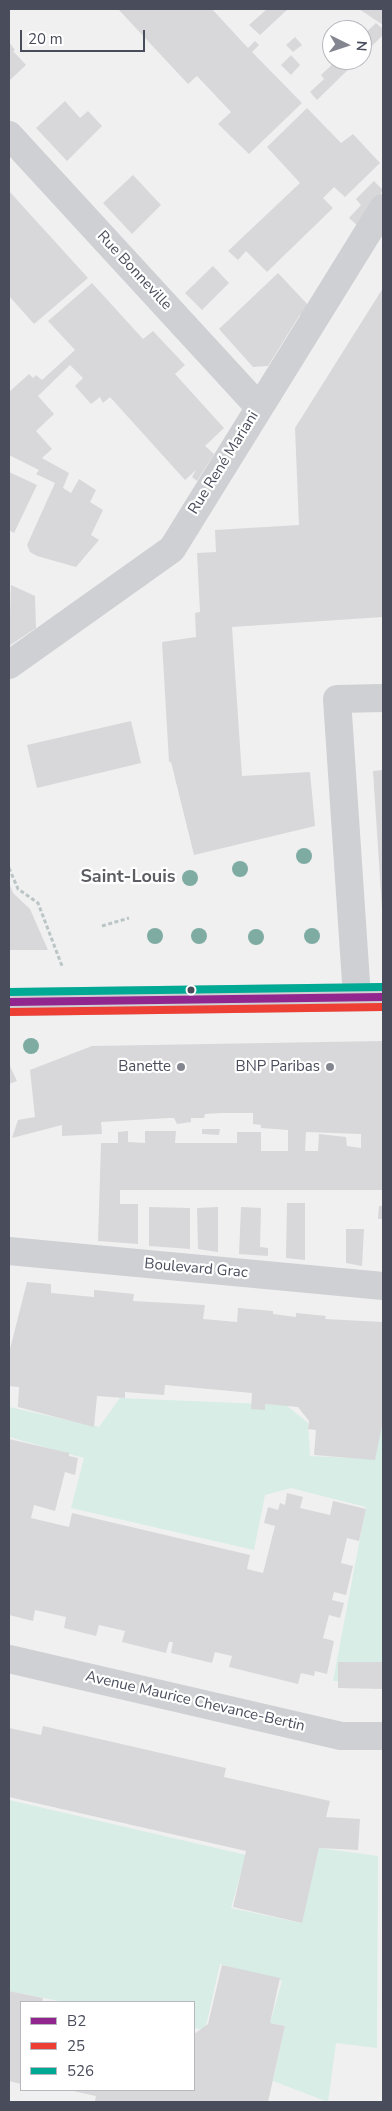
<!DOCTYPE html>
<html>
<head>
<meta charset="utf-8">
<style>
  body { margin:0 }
  #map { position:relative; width:392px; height:2111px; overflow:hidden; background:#f0f0f0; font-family:"Nunito Sans",sans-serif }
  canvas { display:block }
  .frame { position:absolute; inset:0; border:10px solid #494d5b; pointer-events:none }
  .legend { position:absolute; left:20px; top:2001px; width:175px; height:90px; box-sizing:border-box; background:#fff; border:1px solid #b6b8bd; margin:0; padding:6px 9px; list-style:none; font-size:15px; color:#494d5b }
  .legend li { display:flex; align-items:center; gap:10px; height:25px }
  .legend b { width:25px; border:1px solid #b6b8bd }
  .north { position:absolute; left:322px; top:20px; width:50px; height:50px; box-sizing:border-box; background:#fff; border:1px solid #b6b8bd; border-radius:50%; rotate:94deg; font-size:14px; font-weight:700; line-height:20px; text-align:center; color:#494d5b }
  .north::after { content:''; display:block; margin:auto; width:18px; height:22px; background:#83868f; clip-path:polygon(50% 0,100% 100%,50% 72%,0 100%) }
  .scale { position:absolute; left:20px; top:30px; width:125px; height:22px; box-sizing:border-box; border:2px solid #494d5b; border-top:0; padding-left:6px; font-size:15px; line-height:18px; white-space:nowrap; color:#494d5b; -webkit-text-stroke:4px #fff; paint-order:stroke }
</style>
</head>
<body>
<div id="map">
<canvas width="392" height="2111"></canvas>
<div class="frame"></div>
<ul class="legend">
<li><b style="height:6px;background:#91268e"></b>B2</li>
<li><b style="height:6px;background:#ee3f34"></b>25</li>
<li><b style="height:6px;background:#00a994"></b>526</li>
</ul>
<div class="north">N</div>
<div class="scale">20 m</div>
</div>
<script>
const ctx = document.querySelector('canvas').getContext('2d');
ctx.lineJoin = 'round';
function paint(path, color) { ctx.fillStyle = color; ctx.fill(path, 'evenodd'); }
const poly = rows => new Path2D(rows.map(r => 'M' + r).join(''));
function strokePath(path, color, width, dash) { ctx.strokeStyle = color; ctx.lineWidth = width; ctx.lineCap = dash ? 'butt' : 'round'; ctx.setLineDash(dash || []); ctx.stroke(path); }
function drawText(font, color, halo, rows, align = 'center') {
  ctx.font = font + ' "Nunito Sans",sans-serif'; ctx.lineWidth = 4.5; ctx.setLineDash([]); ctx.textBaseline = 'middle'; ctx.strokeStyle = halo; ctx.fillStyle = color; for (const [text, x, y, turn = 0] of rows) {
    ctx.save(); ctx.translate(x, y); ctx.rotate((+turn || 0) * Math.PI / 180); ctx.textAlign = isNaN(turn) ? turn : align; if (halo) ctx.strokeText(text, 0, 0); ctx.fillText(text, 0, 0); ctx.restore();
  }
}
paint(poly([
  [120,1398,286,1405,308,1423,310,1456,375,1459,383,1416,383,1680,333,1681,366,1507,291,1488,265,1495,254,1550,71,1508,84,1458,9,1437,9,1407,99,1427],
  [9,1800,246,1855,231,1908,301,1923,319,1848,378,1856,377,2048,336,2043,328,2102,273,2081,285,2026,270,2023,282,1981,220,1964,205,2030,194,2028,194,2002,64,2002,9,1991]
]), '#d7ede6');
paint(poly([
  [120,9,212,9,248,48,255,41,259,45,252,52,302,103,249,154,218,124,231,112,197,76,188,84,119,10],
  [267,9,288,9,260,35,249,25],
  [359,9,383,9,383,25],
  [376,23,383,29,383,35,362,56,362,36],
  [295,37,302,45,293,52,286,45],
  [9,42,15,50,13,51,26,65,9,81],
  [291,55,300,65,291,75,281,65],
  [337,60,358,60,317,100,310,92,324,79,321,75],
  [65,101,80,118,88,111,102,126,67,161,36,128],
  [307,108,341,143,353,134,380,163,345,197,334,187,323,198,333,208,267,272,246,251,238,260,228,251,300,183,267,147],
  [133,175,161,205,132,234,103,203],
  [374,181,383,190,360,228,349,218,361,205,356,199],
  [9,191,88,278,34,324,9,296],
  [213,266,229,283,202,310,185,293],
  [278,273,310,307,299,316,268,366,253,367,219,329],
  [92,283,143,339,153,331,185,365,175,374,224,428,205,446,214,454,197,481,192,477,196,470,185,480,110,397,103,403,100,397,91,404,75,386,83,378,70,365,38,396,54,414,36,431,52,449,42,458,69,473,63,488,71,493,79,479,96,490,90,502,103,510,91,535,99,540,76,567,37,556,30,552,27,545,55,483,36,474,39,470,9,455,9,392,29,374,33,378,36,375,42,380,75,350,48,321],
  [383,288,383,617,232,627,242,776,310,772,315,826,194,855,171,762,169,762,162,642,196,637,195,613,200,612,197,553,216,552,215,530,299,525,295,428],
  [9,472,37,485,14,533,9,530],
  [11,585,35,596,36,628,9,646],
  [131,721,141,763,37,788,27,745],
  [383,770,383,909,382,909,373,771],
  [9,882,13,893,30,909,48,950,9,950],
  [383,1041,383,1190,120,1190,120,1204,138,1204,138,1244,98,1241,101,1143,118,1143,118,1132,128,1131,128,1142,145,1143,145,1131,176,1131,175,1143,237,1143,237,1132,261,1132,261,1151,288,1151,288,1130,261,1128,261,1125,253,1124,253,1113,220,1113,205,1114,204,1118,191,1118,191,1122,177,1124,174,1118,169,1118,101,1122,102,1134,81,1135,62,1136,62,1125,12,1138,18,1120,35,1117,30,1070,92,1046],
  [306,1132,361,1134,361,1148,347,1146,346,1137,319,1134,318,1151,305,1151],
  [9,1064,17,1081,9,1084],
  [202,1129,220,1129,219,1135,202,1134],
  [287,1203,305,1203,305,1260,286,1258],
  [379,1206,383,1206,383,1219,378,1219],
  [149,1207,190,1208,190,1249,149,1246],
  [218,1207,218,1252,198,1249,197,1208],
  [241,1207,261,1208,260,1247,268,1248,268,1256,239,1254],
  [346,1229,364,1229,362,1266,346,1263],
  [27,1282,51,1284,51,1293,94,1297,94,1290,134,1294,133,1301,205,1305,203,1319,237,1322,238,1308,273,1311,273,1314,296,1317,296,1313,326,1316,325,1319,383,1322,383,1421,375,1460,314,1455,316,1430,308,1429,309,1421,298,1407,265,1404,265,1410,251,1409,252,1393,165,1385,164,1395,125,1392,125,1398,97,1396,94,1427,18,1407,19,1387,9,1386,9,1353],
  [9,1439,69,1453,69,1456,78,1458,75,1475,65,1472,55,1511,34,1505,31,1518,69,1527,72,1513,250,1555,247,1569,263,1573,275,1526,264,1523,268,1507,278,1510,280,1503,285,1505,287,1493,303,1497,300,1508,330,1515,333,1501,366,1509,359,1541,347,1538,341,1563,353,1566,346,1595,334,1592,332,1600,344,1603,340,1618,329,1615,323,1638,334,1641,327,1674,315,1671,314,1676,301,1673,298,1684,229,1667,232,1656,215,1652,212,1663,171,1653,173,1642,169,1642,166,1653,122,1642,125,1631,99,1625,96,1636,64,1628,66,1617,35,1610,33,1621,9,1615],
  [338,1662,383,1662,382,1689,338,1688],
  [43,1726,226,1768,224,1777,330,1801,326,1817,360,1819,358,1850,319,1848,302,1923,233,1907,246,1851,9,1797,9,1728,41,1735],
  [222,1965,280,1978,270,2023,285,2026,268,2102,102,2102,95,2101,96,2096,73,2091,194,2090,194,2034,208,2024],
  [9,1991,43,1998,42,2002,21,2002,21,2084,9,2081]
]), '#d8d8da');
strokePath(poly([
  [9,868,18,889,38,903,62,966],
  [102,926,129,918]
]), '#bbc5c6', 3, [4, 2.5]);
strokePath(poly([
  [9,135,259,407],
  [9,665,172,549,383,208],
  [357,997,337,699,383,698],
  [9,1002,383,997],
  [9,1251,383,1286],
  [9,1659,341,1736,383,1736]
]), '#cfd0d3', 28);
strokePath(poly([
  [9,1002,383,997]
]), '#91268e', 8);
strokePath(poly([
  [9,1012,383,1007]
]), '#ee3f34', 8);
strokePath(poly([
  [9,992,383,987]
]), '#00a994', 8);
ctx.fillStyle = '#7eaca3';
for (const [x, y] of [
  [304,856],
  [240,869],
  [190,878],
  [155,936],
  [199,936],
  [312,936],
  [256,937],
  [31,1046]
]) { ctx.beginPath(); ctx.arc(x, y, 8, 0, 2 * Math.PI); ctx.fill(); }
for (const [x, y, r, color] of [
  [191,990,4.5,"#494d5b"],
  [181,1067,5,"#83868f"],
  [330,1067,5,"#83868f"]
]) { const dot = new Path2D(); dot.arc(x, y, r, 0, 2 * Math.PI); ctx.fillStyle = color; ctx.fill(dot); strokePath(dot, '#fff', 2); }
drawText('15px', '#494d5b', '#fff', [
  ["Rue Bonneville",134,271,47],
  ["Rue René Mariani",224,463,-58],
  ["Boulevard Grac",196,1269,5],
  ["Avenue Maurice Chevance-Bertin",195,1702,13]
]);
drawText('15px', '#494d5b', '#fff', [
  ["Banette",171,1067],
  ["BNP Paribas",320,1067]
], 'right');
drawText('bold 18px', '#5c5e63', '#fff', [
  ["Saint-Louis",128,878]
]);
</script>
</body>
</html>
